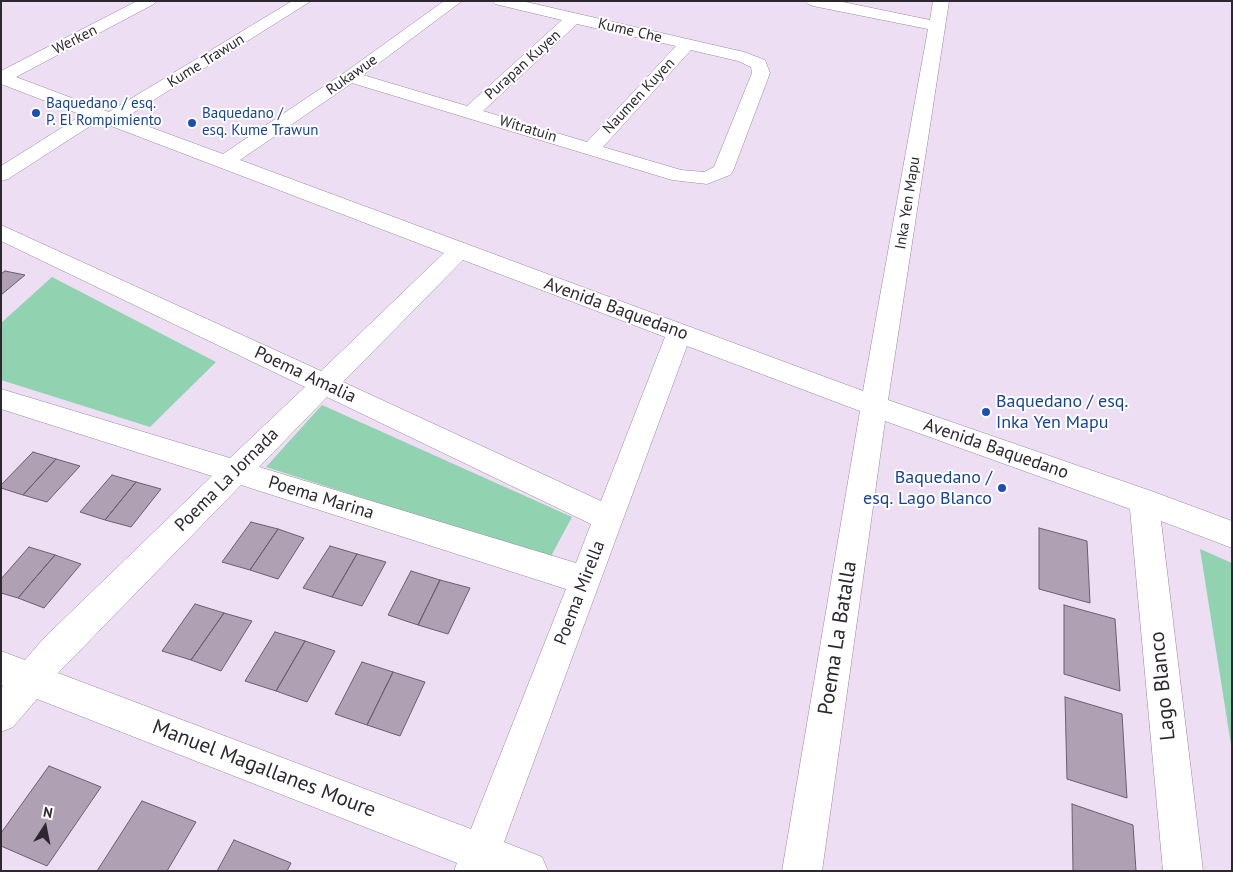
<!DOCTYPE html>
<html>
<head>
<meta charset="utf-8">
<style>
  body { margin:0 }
  #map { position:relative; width:1233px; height:872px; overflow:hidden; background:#eddef3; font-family:"PT Sans",sans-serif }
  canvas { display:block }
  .frame { position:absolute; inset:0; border:2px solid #2d272f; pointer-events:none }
  .north { position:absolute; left:20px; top:802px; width:50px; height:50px; -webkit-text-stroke:4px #fff; paint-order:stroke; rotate:11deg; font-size:14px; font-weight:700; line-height:20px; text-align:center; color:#2d272f }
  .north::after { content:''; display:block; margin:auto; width:18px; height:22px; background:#2d272f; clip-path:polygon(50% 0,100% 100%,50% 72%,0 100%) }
</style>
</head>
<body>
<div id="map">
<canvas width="1233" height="872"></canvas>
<div class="frame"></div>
<div class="north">N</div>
</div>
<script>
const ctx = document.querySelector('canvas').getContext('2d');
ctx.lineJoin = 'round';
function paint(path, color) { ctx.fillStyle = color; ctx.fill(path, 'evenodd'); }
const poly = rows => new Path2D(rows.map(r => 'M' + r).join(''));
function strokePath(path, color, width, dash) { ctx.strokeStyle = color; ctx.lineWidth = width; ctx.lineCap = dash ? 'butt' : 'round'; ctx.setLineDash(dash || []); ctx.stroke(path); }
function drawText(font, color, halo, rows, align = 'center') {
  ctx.font = font + ' "PT Sans",sans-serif'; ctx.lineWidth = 4; ctx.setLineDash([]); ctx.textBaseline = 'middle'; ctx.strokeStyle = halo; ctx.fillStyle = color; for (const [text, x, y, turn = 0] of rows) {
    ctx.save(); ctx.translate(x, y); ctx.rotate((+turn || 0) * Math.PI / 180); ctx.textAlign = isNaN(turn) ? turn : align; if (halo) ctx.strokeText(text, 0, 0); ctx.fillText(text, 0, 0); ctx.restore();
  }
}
paint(poly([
  [52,277,216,362,150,427,1,380,1,323],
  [322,405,572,517,550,558,266,467],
  [1200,549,1232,563,1232,751]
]), '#91d3b0');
const building = poly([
  [5,271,25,275,1,295,1,274,5,271],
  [33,452,56,459,23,495,1,488,1,485,33,452],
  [56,459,80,466,47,502,23,495,56,459],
  [112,475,136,482,105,520,80,512,112,475],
  [136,482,161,489,131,527,105,520,136,482],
  [251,522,278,529,250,570,222,562,251,522],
  [1039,528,1087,541,1090,603,1039,589,1039,528],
  [278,529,304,538,278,579,250,570,278,529],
  [330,546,357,554,332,597,303,588,330,546],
  [29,547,55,555,18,598,1,593,1,579,29,547],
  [357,554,386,562,362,606,332,597,357,554],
  [55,555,81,564,44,608,18,598,55,555],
  [411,571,440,580,418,625,388,615,411,571],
  [440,580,470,588,448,634,418,625,440,580],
  [195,604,224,613,191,660,162,651,195,604],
  [1064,605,1115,619,1120,691,1064,674,1064,605],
  [224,613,252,621,221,671,191,660,224,613],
  [275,632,305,641,276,691,245,681,275,632],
  [305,641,335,651,307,702,276,691,305,641],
  [362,662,393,672,367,725,335,714,362,662],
  [393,672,425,682,400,736,367,725,393,672],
  [1065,697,1122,714,1127,798,1067,779,1065,697],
  [49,766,101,787,47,866,1,846,1,833,49,766],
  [142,801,196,822,167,871,97,871,142,801],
  [1072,804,1133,825,1136,871,1073,871,1072,804],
  [234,840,291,863,287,871,217,871,234,840]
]);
paint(building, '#afa0b4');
strokePath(building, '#6b5e70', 1);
const street = poly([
  [137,1,157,1,154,4,16,77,109,112,292,1,311,1,125,118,223,154,344,73,444,1,462,1,363,75,467,106,562,20,495,4,492,1,522,1,744,52,765,60,770,73,733,171,730,175,707,184,672,180,352,83,240,160,863,391,928,29,813,6,808,4,805,1,838,1,930,20,933,1,949,1,888,400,1154,492,1232,521,1232,548,1161,521,1203,871,1163,871,1130,509,885,421,822,871,782,871,860,411,687,346,504,842,542,857,548,871,454,871,457,863,37,699,13,727,1,732,1,688,3,686,1,685,1,651,25,660,44,638,212,476,1,409,1,389,230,458,305,387,1,241,1,225,321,371,444,253,98,121,8,179,1,181,1,166,82,115,1,84,1,71,137,1],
  [577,24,676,46,587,142,483,111,577,24],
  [691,50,738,61,751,67,752,73,714,167,704,172,681,170,603,147,691,50],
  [463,260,665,337,601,501,343,382,463,260],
  [327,397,591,524,576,563,259,467,327,397],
  [241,485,566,589,471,829,58,673,241,485]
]);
strokePath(street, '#97899d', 1);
paint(street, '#fff');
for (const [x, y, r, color] of [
  [36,113,5,"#1a4fb4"],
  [192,123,5,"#1a4fb4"],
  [986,412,5,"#1a4fb4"],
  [1002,488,5,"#1a4fb4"]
]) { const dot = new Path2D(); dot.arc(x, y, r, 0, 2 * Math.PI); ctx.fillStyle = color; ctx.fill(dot); strokePath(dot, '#fff', 2); }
drawText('15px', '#2d272f', '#fff', [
  ["Kume Che",630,31,13],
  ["Werken",75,40,-27],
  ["Kume Trawun",206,61,-32],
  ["Purapan Kuyen",523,65,-42],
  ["Rukawue",352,75,-35],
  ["Naumen Kuyen",639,96,-47],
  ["Witratuin",528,129,17],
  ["Inka Yen Mapu",908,203,-81]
]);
drawText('15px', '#164399', '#fff', [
  ["Baquedano / esq.",46,104],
  ["P. El Rompimiento",46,121],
  ["Baquedano /",202,114],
  ["esq. Kume Trawun",202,131]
], 'left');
drawText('18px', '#2d272f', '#fff', [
  ["Avenida Baquedano",616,309,20],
  ["Poema Amalia",305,375,25],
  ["Avenida Baquedano",996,449,19],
  ["Poema La Jornada",227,480,-45],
  ["Poema Marina",321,498,17],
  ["Poema Mirella",580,593,-69]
]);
drawText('18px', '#164399', '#fff', [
  ["Baquedano / esq.",996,402],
  ["Inka Yen Mapu",996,423],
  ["Baquedano /",992,478,"right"],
  ["esq. Lago Blanco",992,499,"right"]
], 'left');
drawText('21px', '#2d272f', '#fff', [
  ["Poema La Batalla",838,638,-81],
  ["Lago Blanco",1163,686,-96],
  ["Manuel Magallanes Moure",264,769,21]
]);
</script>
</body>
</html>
